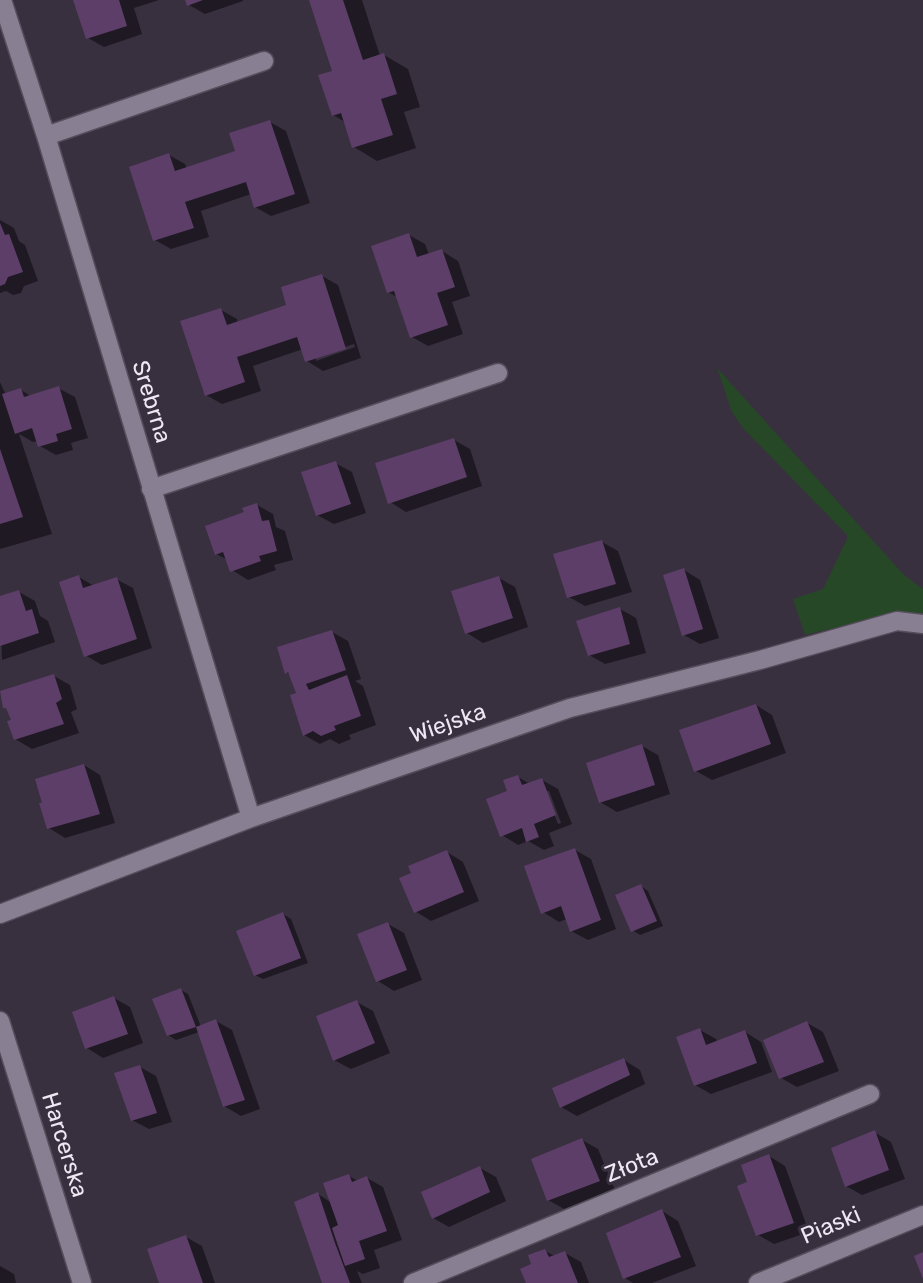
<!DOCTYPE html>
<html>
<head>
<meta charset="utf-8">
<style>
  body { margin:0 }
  canvas { display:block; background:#382f3f }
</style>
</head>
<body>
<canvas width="923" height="1283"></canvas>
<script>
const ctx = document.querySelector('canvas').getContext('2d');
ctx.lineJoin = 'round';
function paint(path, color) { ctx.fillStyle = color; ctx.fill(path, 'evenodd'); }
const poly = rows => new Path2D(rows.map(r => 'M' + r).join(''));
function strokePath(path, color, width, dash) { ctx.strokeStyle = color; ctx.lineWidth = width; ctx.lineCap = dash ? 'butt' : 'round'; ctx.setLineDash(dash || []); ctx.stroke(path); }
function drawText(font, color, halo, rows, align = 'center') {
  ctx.font = font + ' Rubik,sans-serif'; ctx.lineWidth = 6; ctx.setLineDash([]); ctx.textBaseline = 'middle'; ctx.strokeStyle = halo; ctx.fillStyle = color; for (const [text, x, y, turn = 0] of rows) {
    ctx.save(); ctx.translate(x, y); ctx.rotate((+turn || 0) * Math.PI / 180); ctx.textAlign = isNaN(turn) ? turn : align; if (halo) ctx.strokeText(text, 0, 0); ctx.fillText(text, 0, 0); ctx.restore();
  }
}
paint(poly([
  [717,368,904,575,923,589,923,613,893,614,805,635,793,599,823,589,847,539,847,535,742,427,732,412]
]), '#274827');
paint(poly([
  [75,0,159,0,134,8,142,34,104,47,88,38],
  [187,0,243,0,243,1,205,14,189,5],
  [310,0,362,0,380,56,384,55,408,69,420,107,404,112,416,148,377,161,354,147,345,122,333,115,334,72],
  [270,122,286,131,310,203,271,216,255,207,251,194,201,211,209,237,171,249,155,240,169,155,185,164,187,169,237,152],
  [0,220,14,228,19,241,25,245,38,281,24,286,21,293,13,295,6,291,0,293],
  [409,235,425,244,429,255,442,251,458,261,470,296,452,302,463,334,428,346,412,337,399,298,388,292],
  [322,276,338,285,361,358,323,371,307,361,303,349,253,366,261,391,222,404,206,395,221,310,237,319,238,323,289,306],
  [354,344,355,347,316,361,316,357],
  [0,382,6,395,21,390,32,397,58,388,75,397,88,438,71,443,73,450,56,455,40,446,38,441,33,442,19,434,52,534,0,549],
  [454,440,470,449,482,486,406,512,390,502],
  [335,463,352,472,366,513,334,524,317,515],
  [257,505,273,514,276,527,285,531,293,560,274,565,276,570,248,580,232,570,228,560,216,554,247,513],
  [602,542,618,551,632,592,585,606,569,597],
  [684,570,700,580,719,638,700,644,684,635],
  [79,577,94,586,116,579,133,588,152,648,102,665,85,655],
  [499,578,515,587,528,627,483,643,467,633],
  [19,592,35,601,40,616,48,621,55,642,2,660,0,598],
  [620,609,636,618,646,653,605,664,589,655],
  [332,632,348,641,361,679,355,681,363,686,376,725,349,735,351,739,339,744,330,739,320,744,304,735,298,694,291,675,287,672],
  [54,676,70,685,77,709,71,712,79,733,32,749,15,739,13,721,0,693],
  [756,705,772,715,786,753,712,780,696,771],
  [642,746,658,755,670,794,617,812,600,802],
  [84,765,100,775,115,823,65,838,49,828,45,804],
  [518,777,530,784,542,780,558,789,572,824,549,833,554,846,544,850,528,841,518,845,502,835,509,792],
  [545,791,549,791,561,823,558,824],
  [575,850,591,859,616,929,588,940,571,931,567,919,559,922,543,912],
  [447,852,463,862,479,901,431,921,415,911,413,874],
  [641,886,648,891,663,926,640,935,632,930],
  [283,914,291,919,308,963,263,979,255,975],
  [388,924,404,933,422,980,394,991,378,981],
  [181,990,188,994,201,1027,216,1021,232,1030,260,1109,241,1116,224,1106,199,1032,176,1040,168,1035],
  [114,998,130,1007,143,1043,103,1058,87,1048],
  [357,1002,373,1011,390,1053,351,1069,334,1060],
  [807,1023,823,1032,839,1071,797,1087,781,1078],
  [700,1030,716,1039,717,1042,745,1032,761,1042,772,1072,711,1094,695,1085],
  [624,1060,640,1070,645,1084,577,1116,561,1107],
  [140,1067,156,1076,172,1122,149,1129,132,1120],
  [874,1132,891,1142,905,1179,862,1195,846,1186],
  [582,1140,598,1149,615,1190,564,1209,548,1200],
  [769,1156,785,1166,809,1232,774,1244,758,1235],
  [480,1168,496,1177,506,1201,449,1227,433,1218],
  [349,1176,358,1181,367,1178,383,1187,402,1240,374,1250,380,1268,363,1274,357,1271,362,1283,324,1283,318,1194,332,1203],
  [662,1211,678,1221,696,1266,652,1283,633,1283,625,1278],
  [186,1237,202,1246,215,1283,161,1283],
  [545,1251,555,1256,565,1253,581,1262,589,1283,528,1283,534,1265],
  [0,1266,14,1274,16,1283,0,1283]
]), '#0007');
paint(poly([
  [73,0,119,0,127,26,86,39],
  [185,0,203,0,187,6],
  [309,0,343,0,363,60,384,53,397,94,381,99,393,135,352,148,341,113,332,116,318,75,332,71],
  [270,120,295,194,254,208,246,182,185,202,194,228,153,241,129,167,169,153,175,171,235,151,229,133],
  [0,223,5,235,9,234,23,272,8,277,5,284,0,286],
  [409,233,417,257,442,249,455,287,437,293,448,325,410,338,394,291,387,293,371,246],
  [322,274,346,349,305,362,297,337,237,357,245,382,205,396,180,321,221,308,227,325,286,305,281,287],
  [59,386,72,429,56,434,58,441,38,447,32,428,15,434,2,394,21,388,24,397],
  [454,438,467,477,388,504,375,463],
  [0,449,23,517,0,524],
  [336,461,351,504,316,516,301,472],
  [257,503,262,521,269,520,277,551,259,556,261,561,230,572,223,552,215,555,205,526,244,512,242,508],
  [602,540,616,584,567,598,553,554],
  [684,568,703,629,682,636,663,575],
  [79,575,83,588,117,577,137,639,84,657,59,582],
  [499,576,513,618,465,634,451,591],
  [19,590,26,611,32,609,39,633,0,646,0,596],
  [620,607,630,644,588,656,576,621],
  [332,630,346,670,306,684,309,690,347,675,361,716,334,726,336,730,321,736,313,731,303,736,290,695,296,693,288,672,285,674,277,647],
  [54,674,62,699,56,703,64,724,14,740,7,721,11,720,6,708,3,708,0,691],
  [756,704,771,744,694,772,679,730],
  [642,744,655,785,599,803,586,763],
  [84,764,100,814,47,829,39,803,42,803,35,779],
  [518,775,522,785,542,778,556,815,534,824,539,837,526,842,522,828,500,837,486,799,507,791,503,780],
  [575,848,601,920,570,932,561,906,541,914,524,866],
  [447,850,464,892,414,913,399,878,411,873,408,866],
  [641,884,657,921,631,932,615,895],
  [283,912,301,958,254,976,236,931],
  [388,922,407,970,376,982,357,934],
  [181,988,196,1027,216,1019,245,1100,223,1107,196,1027,167,1036,152,999],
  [114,996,128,1034,85,1049,72,1012],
  [357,1000,375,1043,333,1061,316,1016],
  [807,1021,824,1062,779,1079,763,1040],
  [700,1028,706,1045,745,1030,757,1063,694,1086,676,1037],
  [624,1058,630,1075,560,1108,552,1088],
  [140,1065,157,1113,131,1121,114,1073],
  [875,1130,889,1170,845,1187,831,1148],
  [582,1138,600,1181,547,1201,531,1159],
  [769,1154,794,1223,756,1236,737,1186,747,1182,741,1165],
  [480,1166,490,1192,432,1219,421,1192],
  [349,1174,352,1182,367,1176,387,1231,359,1241,365,1259,345,1266,332,1228,338,1225,323,1183],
  [318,1192,335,1243,350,1283,322,1283,294,1202],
  [662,1209,681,1257,623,1279,606,1233],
  [186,1235,203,1283,159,1283,147,1249],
  [545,1249,549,1257,565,1251,578,1283,526,1283,520,1269,531,1264,528,1255],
  [923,1252,923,1279,914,1256]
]), '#5d3e69');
const street = poly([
  [2,0,46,136,251,818],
  [46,136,264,61],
  [151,489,498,373],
  [0,914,251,818,570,708,760,660,897,621,923,624],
  [413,1283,870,1094],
  [758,1283,923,1215]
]);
const secondary = poly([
  [0,1021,82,1283]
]);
strokePath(street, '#554d5b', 21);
strokePath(secondary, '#554d5b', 21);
strokePath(street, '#897f92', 18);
strokePath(secondary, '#897f92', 18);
drawText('23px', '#eee8f3', '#382f3f', [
  ["Srebrna",151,402,73],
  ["Wiejska",448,724,-19],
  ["Harcerska",64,1145,73],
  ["Złota",632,1166,-22],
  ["Piaski",831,1226,-23]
]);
</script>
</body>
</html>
